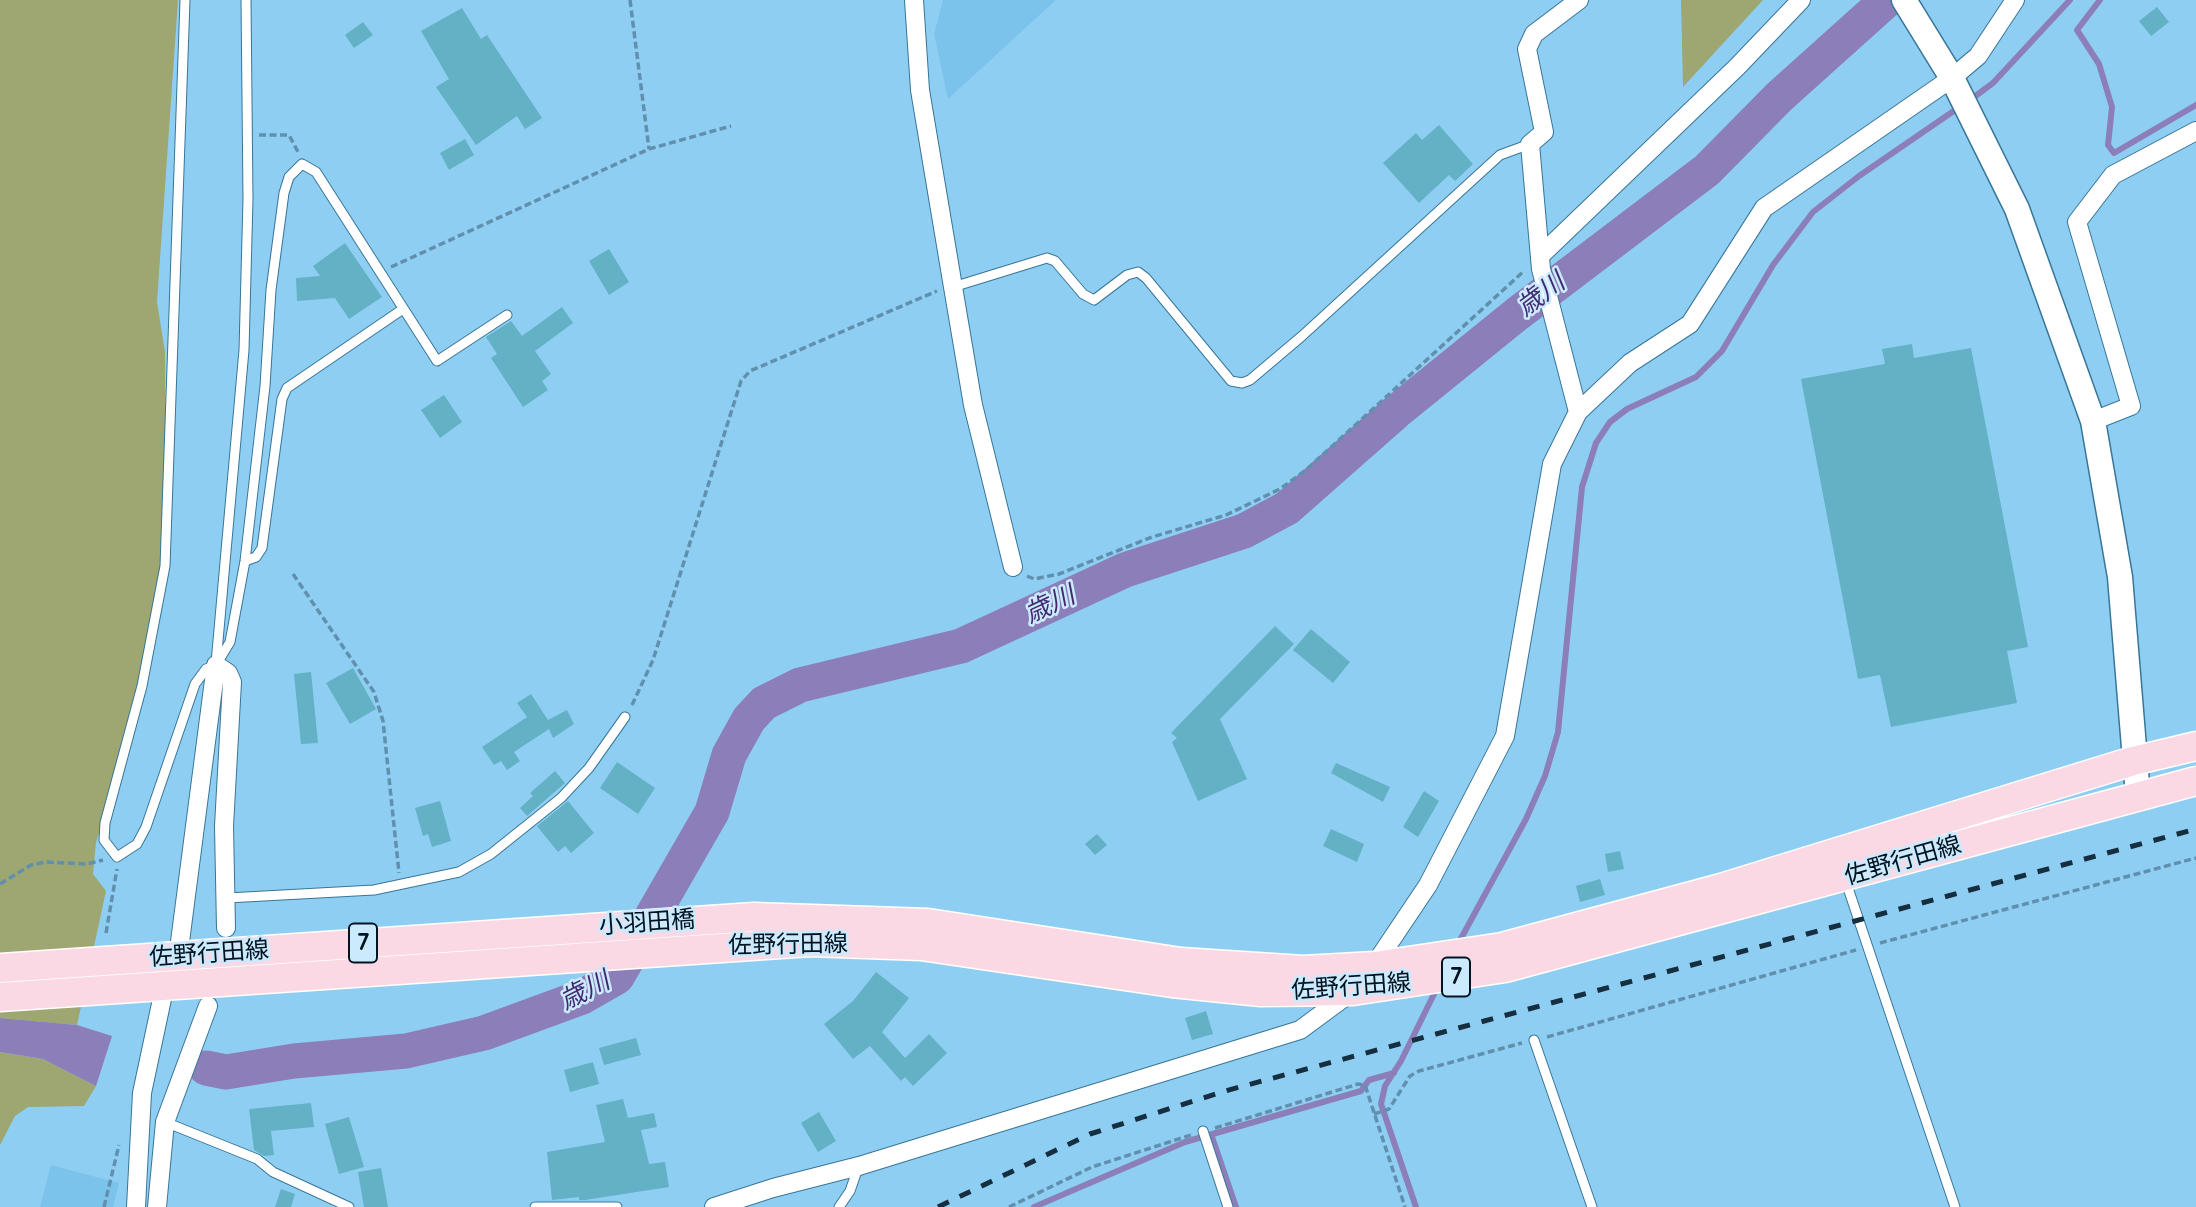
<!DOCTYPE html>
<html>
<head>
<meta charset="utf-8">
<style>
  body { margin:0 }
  canvas { display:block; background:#8fcef3 }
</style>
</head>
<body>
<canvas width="2196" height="1207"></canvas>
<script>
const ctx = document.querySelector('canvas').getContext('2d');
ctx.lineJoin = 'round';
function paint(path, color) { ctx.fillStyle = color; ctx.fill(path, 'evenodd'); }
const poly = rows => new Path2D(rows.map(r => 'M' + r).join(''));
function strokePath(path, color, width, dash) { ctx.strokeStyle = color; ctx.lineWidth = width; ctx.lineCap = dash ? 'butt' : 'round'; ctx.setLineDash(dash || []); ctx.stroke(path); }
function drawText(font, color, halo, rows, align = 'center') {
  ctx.font = font + ' Quicksand,"Noto Sans JP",sans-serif'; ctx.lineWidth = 5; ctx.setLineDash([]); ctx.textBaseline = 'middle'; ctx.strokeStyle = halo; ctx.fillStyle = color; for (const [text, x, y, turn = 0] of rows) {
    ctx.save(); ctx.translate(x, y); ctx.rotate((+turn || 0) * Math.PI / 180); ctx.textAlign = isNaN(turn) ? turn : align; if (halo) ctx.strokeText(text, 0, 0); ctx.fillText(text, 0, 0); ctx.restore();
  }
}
paint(poly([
  [943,0,1056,0,948,99,934,34],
  [51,1165,119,1183,113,1207,40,1207]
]), '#7cc3ec');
paint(poly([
  [0,0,178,0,157,302,165,352,165,566,115,787,96,842,93,874,106,891,77,1025,0,1018],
  [1681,0,1763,0,1683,87],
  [0,1052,43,1059,96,1086,84,1106,28,1107,15,1116,0,1145]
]), '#9ea671');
paint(poly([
  [0,1018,77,1025,112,1036,96,1086,43,1059,0,1052]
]), '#8c7eb9');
strokePath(poly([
  [2100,0,2077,30,2099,64,2112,107,2108,145,2114,153,2196,105],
  [1970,100,1993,83,2070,0],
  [1458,944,1526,819,1545,776,1558,732,1582,487,1596,443,1610,422,1627,409,1696,377,1722,351,1773,265,1813,212,1859,176,1961,106],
  [1211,1134,1236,1207],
  [1034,1207,1185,1142,1361,1091,1369,1080,1394,1073],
  [1416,1207,1381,1104,1385,1086,1401,1061,1437,988]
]), '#8c7eb9', 6);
strokePath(poly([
  [206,1068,226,1072,294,1061,406,1051,484,1033,582,997,617,977,712,812,729,755,749,719,764,703,800,685,961,646,1125,570,1244,531,1287,508,1396,412,1517,314,1707,170,1779,97,1887,0]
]), '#8c7eb9', 35);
paint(poly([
  [2157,7,2169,22,2151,36,2139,21],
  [462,8,481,39,487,35,542,118,525,129,517,116,476,145,436,87,449,79,421,31],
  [363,22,373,35,354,48,345,35],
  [1439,125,1473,164,1455,181,1449,175,1419,203,1383,163,1416,133,1422,140],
  [465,139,474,155,449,170,440,153],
  [345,243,382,297,349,319,335,298,297,301,296,278,320,276,313,266],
  [609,249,629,282,609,295,589,261],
  [562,307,573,323,535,351,551,374,542,381,548,390,523,407,491,358,497,354,486,337,511,321,522,336],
  [1912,344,1914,358,1971,348,2028,647,2007,651,2017,703,1891,727,1880,675,1858,679,1801,379,1885,364,1882,349],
  [444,395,462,422,440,438,421,410],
  [1275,626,1294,644,1220,719,1247,779,1198,801,1172,742,1177,738,1171,733],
  [1311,629,1350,662,1333,683,1293,650],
  [353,668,376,709,350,724,326,683],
  [311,672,318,743,301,744,294,674],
  [531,694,548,720,567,710,574,724,553,738,549,729,514,752,520,761,507,770,501,761,494,765,482,747,527,717,517,703],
  [617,762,655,788,638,814,600,788],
  [1336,763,1390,787,1383,802,1331,773],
  [555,771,565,783,527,816,520,808,533,796,530,793],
  [1424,791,1439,801,1418,837,1403,827],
  [440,801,451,841,432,847,428,834,423,836,415,808],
  [568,801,594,833,571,853,565,846,558,852,537,826],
  [1331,829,1364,844,1357,862,1323,846],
  [1097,834,1107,845,1095,855,1085,844],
  [1620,851,1624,869,1608,872,1605,854],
  [1600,879,1605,895,1580,902,1576,886],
  [876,972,909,998,882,1032,905,1058,929,1034,947,1053,913,1086,905,1077,901,1081,870,1046,853,1059,824,1024,853,1001],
  [1206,1011,1213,1034,1192,1040,1185,1018],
  [636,1038,641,1055,604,1065,599,1048],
  [593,1062,599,1084,570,1092,564,1070],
  [623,1099,628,1118,654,1113,657,1127,641,1130,649,1164,665,1162,669,1187,585,1200,579,1200,579,1197,552,1200,547,1152,605,1142,596,1105],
  [311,1103,314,1127,271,1131,274,1155,264,1156,254,1150,249,1109],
  [819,1112,836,1141,818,1152,801,1123],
  [349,1117,364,1167,339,1174,325,1124],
  [381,1168,388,1207,364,1207,358,1172],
  [281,1189,295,1194,291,1207,275,1207]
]), '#62b1c4');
const lane = poly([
  [185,0,165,566,142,686,105,823,104,840,117,857,137,844,146,827,195,684,206,669,216,665,230,642,245,561,265,386,271,290,284,193,289,177,302,164,316,172,437,361,507,315],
  [953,287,1047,258,1055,261,1083,294,1094,300,1127,275,1138,272,1146,278,1231,381,1242,383,1250,380,1302,336,1500,155,1530,144],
  [245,561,256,557,262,548,282,399,287,388,403,309],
  [216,663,244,350,248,199,246,0],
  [1845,879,1955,1207],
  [227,898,374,890,459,872,491,854,561,798,589,768,625,717],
  [1534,1040,1592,1207],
  [165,1122,257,1159,273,1172,349,1207],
  [1203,1131,1228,1207],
  [535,1207,617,1207],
  [839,1207,850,1191,858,1168]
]);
const street = poly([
  [914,0,920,90,953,287,973,405,1013,567],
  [1540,256,1737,67,1801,0],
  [1578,412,1541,269,1530,144,1544,132,1527,49,1534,34,1579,0],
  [2093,421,2131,406,2077,222,2113,175,2196,131],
  [178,957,216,665,228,673,232,682,224,826,226,928],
  [1371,970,1428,885,1505,736,1552,464,1578,412,1630,363,1690,324,1764,208,1952,78,1978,56,2015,0],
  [136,1207,142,1093,165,985],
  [157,1207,165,1122,208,1006],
  [714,1207,773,1188,859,1166,1300,1030,1353,991]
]);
const secondary = poly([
  [1904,0,1952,78,2017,209,2093,421,2120,577,2138,796]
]);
const primary = poly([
  [0,968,754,917,928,923,1181,962,1303,970,1375,966,1502,947,1721,888,2133,761,2196,746],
  [0,997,810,942,921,946,1172,983,1261,992,1353,991,1505,968,2196,781]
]);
strokePath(lane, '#387697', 11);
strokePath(street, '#387697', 20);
strokePath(secondary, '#387697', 27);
strokePath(primary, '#fff', 31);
strokePath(poly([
  [630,0,649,149],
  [259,135,289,135,298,152],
  [391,267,649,149,731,126],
  [293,574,374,692,383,721,399,873],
  [1027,576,1034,579,1059,574,1152,537,1226,515,1280,489,1306,470,1524,271],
  [632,705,653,660,741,381,750,371,937,291],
  [0,884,31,865,46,862,87,864,103,860],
  [106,933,117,869],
  [1880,943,2196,858],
  [1547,1037,1856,950],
  [1374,1114,1389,1109,1410,1076,1419,1071,1522,1043],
  [1215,1128,1358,1084,1365,1085,1405,1207],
  [104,1207,119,1145],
  [1009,1207,1092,1167,1191,1135]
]), '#6090ad', 3.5, [7, 3.5]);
strokePath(lane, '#fff', 9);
strokePath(street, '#fff', 18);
strokePath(secondary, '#fff', 24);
strokePath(primary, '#fad8e4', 28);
strokePath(poly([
  [938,1207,1090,1134,1225,1091,2196,829]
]), '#162f40', 5, [12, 12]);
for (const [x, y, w] of [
  [363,943,28],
  [1456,977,28]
]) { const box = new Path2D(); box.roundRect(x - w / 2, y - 19.5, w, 39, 5); ctx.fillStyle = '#cceafd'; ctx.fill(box); strokePath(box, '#001320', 2); }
drawText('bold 23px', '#001320', null, [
  ["7",363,943],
  ["7",1456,977]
]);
drawText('24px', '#001320', '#cceafd', [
  ["佐野行田線",1903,861,-16],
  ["小羽田橋",647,923,-4],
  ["佐野行田線",788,945,-1],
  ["佐野行田線",209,954,-4],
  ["佐野行田線",1351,987,-4]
]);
drawText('italic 26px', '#422a72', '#cceafd', [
  ["歳川",1541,295,-37],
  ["歳川",1050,605,-25],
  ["歳川",585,991,-27]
]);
</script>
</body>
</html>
